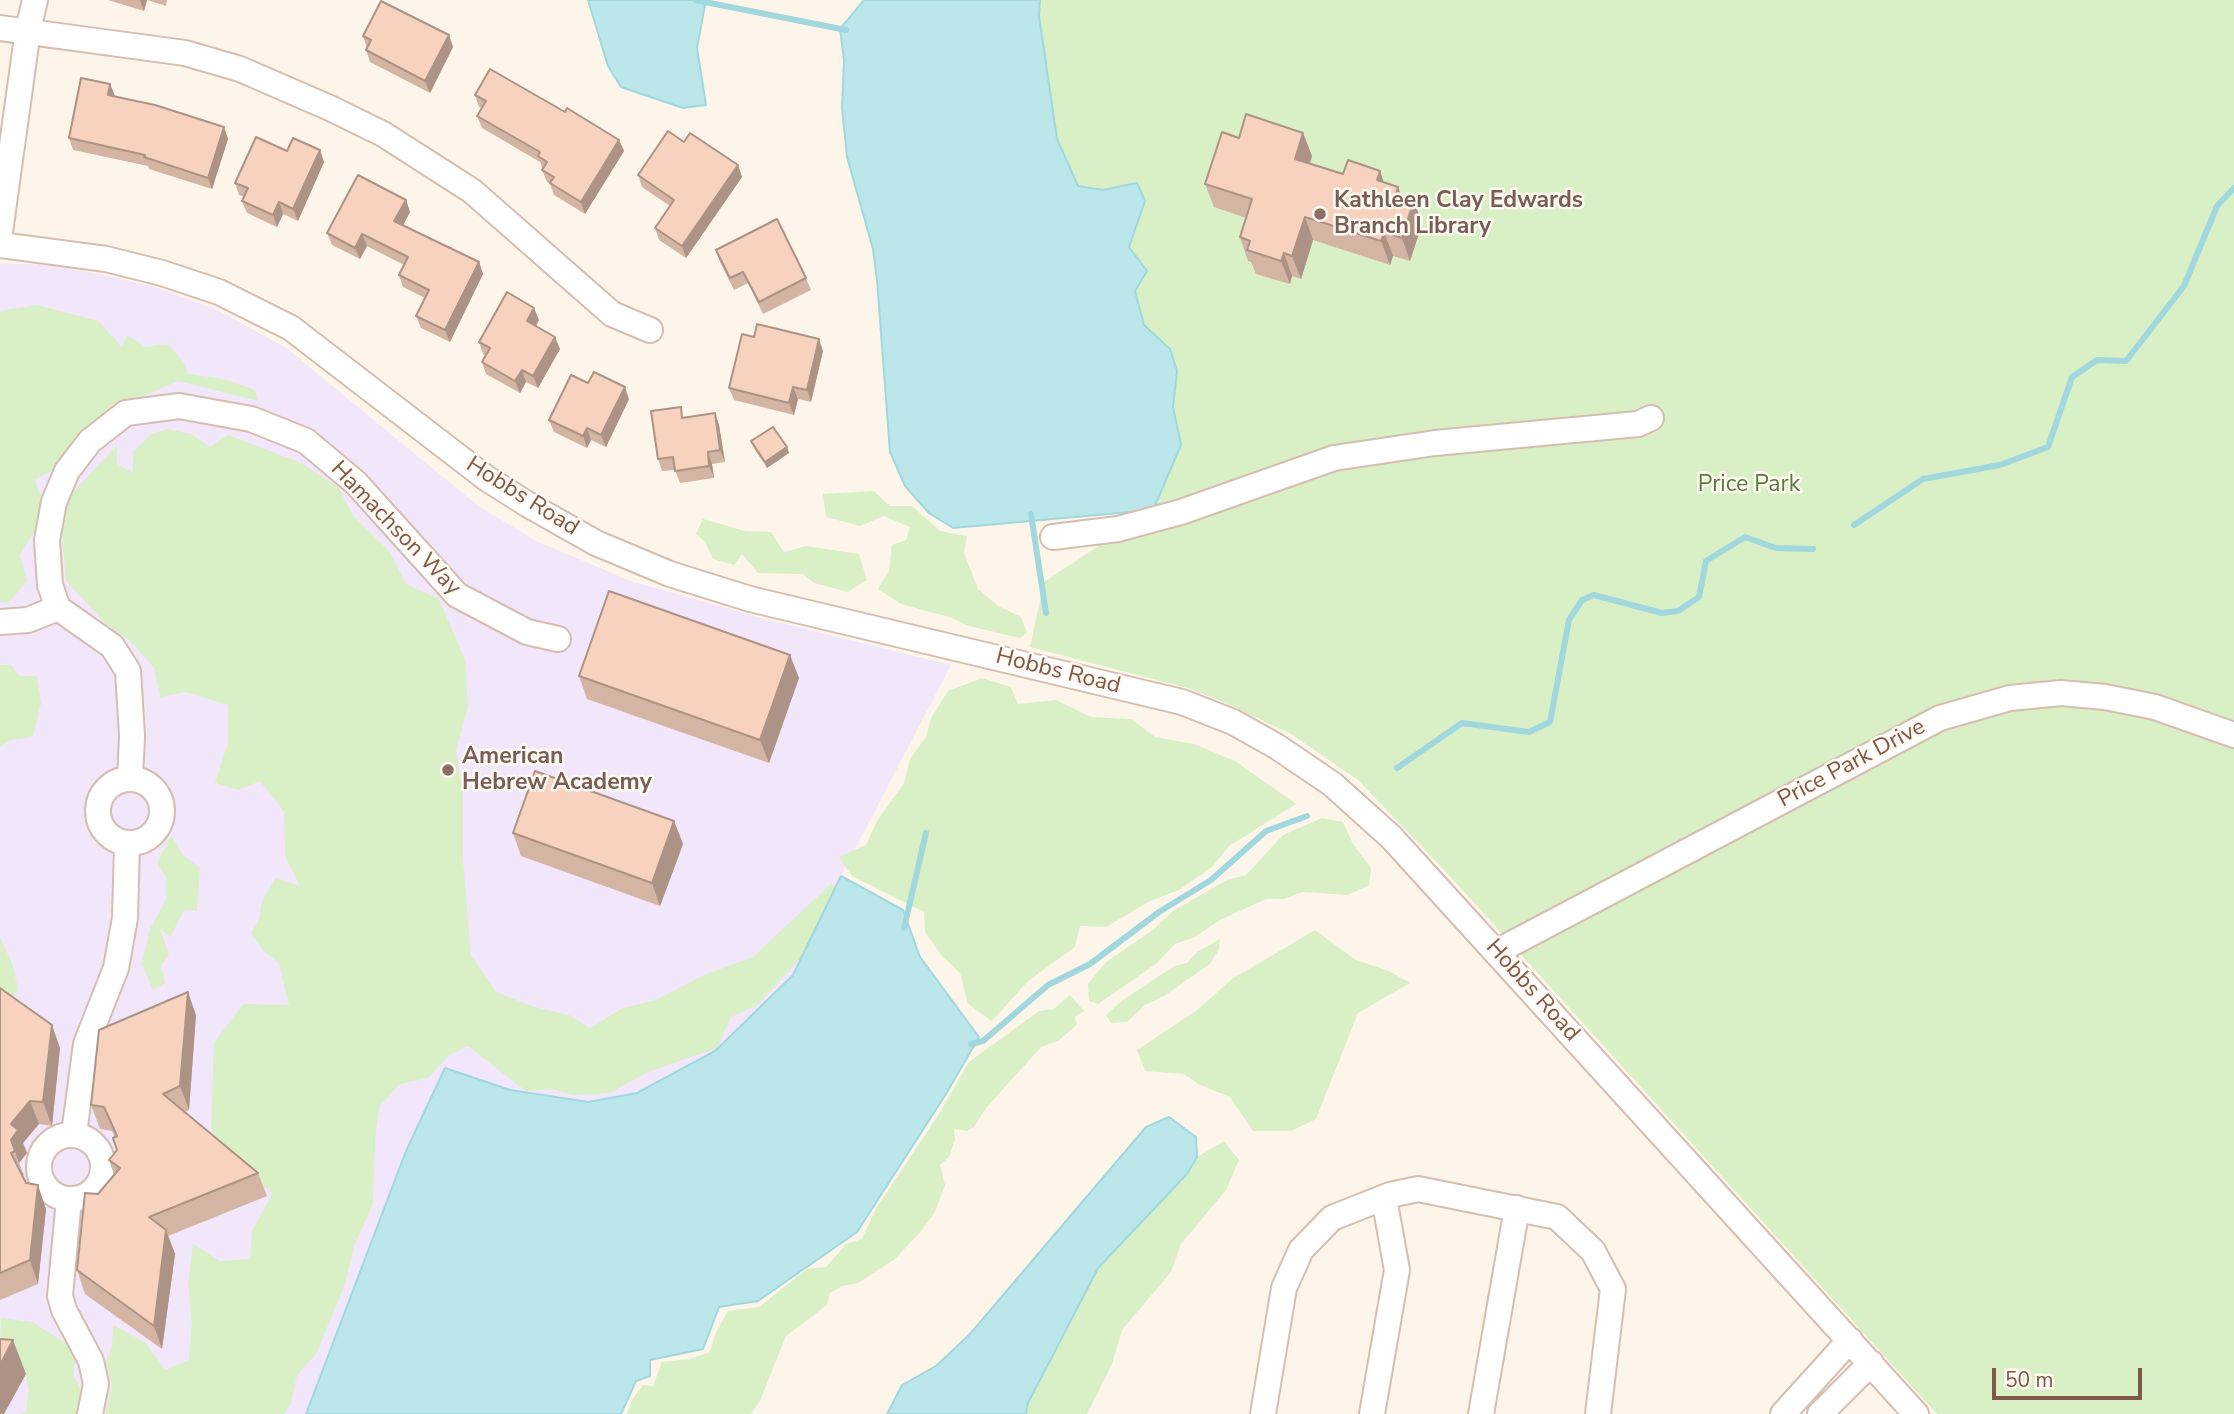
<!DOCTYPE html>
<html>
<head>
<meta charset="utf-8">
<style>
  body { margin:0 }
  #map { position:relative; width:2234px; height:1414px; overflow:hidden; background:#fef5ea; font-family:"Nunito Sans",sans-serif }
  canvas { display:block }
  .scale { position:absolute; left:1992px; top:1368px; width:150px; height:32px; box-sizing:border-box; border:4px solid #7d5949; border-top:0; padding-left:9px; font-size:21px; line-height:24px; white-space:nowrap; color:#7d5949; -webkit-text-stroke:5px #fff9f2; paint-order:stroke }
</style>
</head>
<body>
<div id="map">
<canvas width="2234" height="1414"></canvas>
<div class="scale">50 m</div>
</div>
<script>
const ctx = document.querySelector('canvas').getContext('2d');
ctx.lineJoin = 'round';
function paint(path, color) { ctx.fillStyle = color; ctx.fill(path, 'evenodd'); }
const poly = rows => new Path2D(rows.map(r => 'M' + r).join(''));
function strokePath(path, color, width, dash) { ctx.strokeStyle = color; ctx.lineWidth = width; ctx.lineCap = dash ? 'butt' : 'round'; ctx.setLineDash(dash || []); ctx.stroke(path); }
function drawText(font, color, halo, rows, align = 'center') {
  ctx.font = font + ' "Nunito Sans",sans-serif'; ctx.lineWidth = 5; ctx.setLineDash([]); ctx.textBaseline = 'middle'; ctx.strokeStyle = halo; ctx.fillStyle = color; for (const [text, x, y, turn = 0] of rows) {
    ctx.save(); ctx.translate(x, y); ctx.rotate((+turn || 0) * Math.PI / 180); ctx.textAlign = isNaN(turn) ? turn : align; if (halo) ctx.strokeText(text, 0, 0); ctx.fillText(text, 0, 0); ctx.restore();
  }
}
paint(poly([
  [0,263,50,265,104,275,159,288,215,309,285,347,477,505,536,541,631,581,765,619,951,665,841,876,793,975,715,1051,637,1093,588,1102,510,1090,445,1068,406,1151,306,1414,0,1414]
]), '#f2e6fb');
paint(poly([
  [1040,0,2234,0,2234,1414,1937,1414,1447,873,1358,780,1291,734,1223,702,1188,688,1030,647,1044,582,1153,510,1181,445,1173,407,1177,371,1170,349,1144,325,1134,291,1147,271,1129,247,1145,201,1137,183,1103,190,1078,186,1057,139,1039,16],
  [37,305,98,321,122,347,127,335,146,347,167,344,183,361,188,374,224,379,255,390,258,401,178,381,104,414,58,467,35,480,42,500,34,532,20,555,27,581,9,602,0,602,0,311],
  [168,429,191,434,210,447,228,435,301,463,338,487,353,516,390,552,406,584,439,599,465,660,468,706,456,750,463,797,463,860,471,955,496,992,534,1007,569,1015,590,1028,623,1008,656,1000,704,975,753,957,832,883,846,910,756,1006,731,1017,717,1048,648,1072,610,1093,573,1095,552,1089,526,1091,468,1046,449,1055,428,1078,400,1084,380,1105,375,1138,373,1204,355,1243,345,1284,316,1354,297,1375,291,1404,284,1414,105,1414,112,1386,106,1362,112,1346,113,1325,146,1343,165,1370,189,1360,192,1324,188,1284,193,1244,220,1261,250,1259,252,1231,273,1193,227,1158,211,1129,214,1043,243,1004,289,1005,279,963,263,950,251,933,259,920,262,901,276,878,300,886,285,856,284,811,260,781,238,790,215,783,228,743,228,705,186,692,160,697,154,667,129,640,106,624,66,581,62,532,65,501,117,445,117,464,133,473,133,452,151,434],
  [874,491,890,506,912,506,940,531,967,536,964,553,978,589,998,606,1021,617,1027,633,1020,638,969,626,952,618,901,604,878,589,889,571,892,545,906,540,910,527,884,516,860,526,826,517,823,494],
  [703,519,745,531,771,532,784,552,806,546,859,554,867,580,848,592,814,583,803,574,758,573,742,554,734,565,713,559,705,542,696,534],
  [0,665,11,665,19,676,37,676,41,703,33,737,11,740,0,746],
  [982,678,1011,687,1018,704,1056,700,1091,717,1131,719,1155,737,1194,744,1235,761,1296,804,1229,846,1212,867,1179,890,1150,901,1106,927,1080,926,1075,947,1028,981,992,1021,968,1004,960,973,942,956,925,932,924,912,852,876,839,857,866,845,877,821,904,783,910,759,926,737,931,718,948,691],
  [1322,818,1343,822,1353,844,1371,868,1369,885,1348,895,1303,892,1284,899,1266,899,1220,920,1195,937,1175,944,1157,963,1098,1004,1089,1001,1088,984,1105,963,1153,930,1173,911,1227,880,1246,875,1283,835],
  [171,835,184,856,200,868,197,911,184,910,170,937,160,929,169,955,161,965,165,983,153,990,142,964,150,929,166,900,166,877,157,863],
  [1315,930,1356,960,1389,971,1410,983,1358,1013,1316,1119,1291,1131,1253,1131,1230,1097,1200,1085,1184,1074,1145,1071,1137,1050,1196,1011,1232,979],
  [0,937,13,966,18,990,10,1001,0,988],
  [1220,939,1219,949,1210,964,1164,996,1145,1005,1127,1022,1111,1023,1106,1015,1123,1000,1174,966,1187,963,1197,952],
  [1070,995,1084,1011,1075,1017,1077,1025,1059,1040,1041,1047,986,1108,974,1127,967,1131,954,1129,955,1140,949,1157,940,1165,945,1185,935,1212,922,1230,895,1259,858,1283,842,1286,830,1293,827,1305,786,1336,760,1401,751,1414,627,1414,632,1400,643,1385,653,1386,662,1362,690,1359,710,1352,715,1334,728,1311,759,1307,807,1269,826,1267,846,1244,862,1239,875,1210,937,1117,969,1062,1039,1011,1054,1009],
  [1224,1141,1239,1160,1226,1190,1181,1244,1171,1272,1122,1330,1112,1364,1087,1414,1026,1414,1028,1403,1098,1268,1187,1174,1197,1157],
  [1,1318,32,1322,77,1350,73,1375,80,1388,80,1411,77,1414,20,1414,26,1411,29,1389,23,1367,5,1355,0,1356]
]), '#d9efc6');
const water = poly([
  [588,0,706,0,697,48,706,105,683,108,621,87,608,66,588,0],
  [864,0,1040,0,1039,16,1057,139,1078,186,1103,190,1137,183,1145,201,1129,247,1147,271,1135,291,1144,325,1170,349,1177,371,1173,407,1181,445,1153,510,953,528,929,513,905,486,890,452,877,280,873,249,847,157,842,108,844,60,840,29,864,0],
  [841,876,903,910,920,957,979,1037,946,1094,857,1232,758,1301,719,1307,703,1349,650,1360,650,1376,636,1381,621,1414,306,1414,406,1151,445,1068,510,1090,588,1102,637,1093,715,1051,793,975,841,876],
  [1169,1117,1196,1137,1197,1157,1187,1174,1098,1268,1028,1403,1026,1414,887,1414,902,1385,936,1366,970,1334,1146,1127,1169,1117]
]);
paint(water, '#bbe7eb');
strokePath(water, '#a0d8de', 2);
strokePath(poly([
  [695,0,846,30],
  [1031,514,1046,613],
  [1854,525,1923,479,2000,465,2048,447,2072,377,2097,360,2126,361,2184,286,2217,206,2234,188],
  [1397,768,1462,723,1529,732,1550,722,1569,620,1582,600,1594,595,1662,613,1678,611,1699,597,1706,561,1745,537,1776,548,1813,549],
  [904,928,926,833],
  [971,1044,983,1041,1048,985,1090,964,1159,912,1211,880,1266,831,1307,816]
]), '#a0d8de', 6);
const minor = poly([
  [0,28,185,53,240,69,330,108,383,134,472,191,612,314,650,330],
  [0,232,28,30,35,0],
  [0,245,106,259,162,273,219,292,291,328,486,478,527,504,596,543,670,574,750,599,1182,702,1233,722,1276,746,1332,784,1391,837,1916,1414],
  [1053,537,1118,529,1181,512,1334,458,1435,443,1638,424,1651,418],
  [58,608,50,585,47,540,54,502,67,471,90,441,126,413,179,406,251,419,306,441,356,483,457,595,527,632,558,639],
  [58,608,112,646,128,671,132,736,130,779],
  [0,622,28,620,58,608],
  '98 811a32 32 0 1 1 64 0a32 32 0 1 1-64 0Z',
  [1496,952,1940,718,2010,698,2061,693,2105,697,2155,707,2234,735],
  [74,1134,86,1044,116,968,125,918,127,844],
  '39 1167a32 32 0 1 1 64 0a32 32 0 1 1-64 0Z',
  [69,1199,60,1296,64,1310,91,1361,96,1384,90,1414],
  [1263,1414,1284,1288,1301,1250,1332,1218,1390,1195,1418,1189,1557,1217,1593,1251,1613,1289,1598,1414],
  [1372,1414,1397,1270,1384,1198],
  [1481,1414,1517,1208],
  [1783,1414,1850,1340],
  [1820,1414,1871,1363]
]);
strokePath(minor, '#d5beb0', 28);
strokePath(minor, '#fff', 24);
paint(poly([
  [108,0,167,0,166,6,147,0,144,11],
  [449,35,453,47,430,93,370,62,366,50,367,48,363,36],
  [475,95,565,112,619,140,624,151,585,214,554,195,550,184,547,182,542,170,543,169,540,162,482,128,477,116,482,108,479,107],
  [114,96,224,127,228,139,212,189,149,169,148,166,73,150,69,138],
  [1303,133,1312,156,1310,163,1343,174,1384,183,1402,196,1414,200,1422,224,1410,261,1393,256,1390,265,1313,240,1301,279,1292,276,1290,284,1256,274,1251,262,1248,261,1240,237,1246,218,1214,207,1205,184,1239,138],
  [684,142,738,165,742,177,686,258,659,240,655,228,670,206,642,187,638,175],
  [320,150,324,162,298,221,283,214,277,227,247,213,242,201,245,197,239,195,235,183,287,151],
  [406,200,410,212,403,225,479,262,483,274,450,342,421,328,416,316,425,298,403,287,399,275,404,265,367,246,360,259,332,245,327,233],
  [716,250,806,278,811,290,763,314,748,283,734,290,720,262],
  [539,320,536,326,560,349,538,388,526,382,520,393,486,374,482,362,486,356,483,354,479,342],
  [823,351,811,402,798,399,794,415,734,400,729,388],
  [588,383,629,399,606,447,591,440,587,448,554,432,549,420],
  [715,413,719,425,725,462,712,464,714,478,680,483,675,470,662,471,658,459,684,417],
  [751,441,787,447,789,453,767,468,753,447],
  [579,676,799,678,769,763,587,699],
  [674,821,683,844,660,906,521,856,513,833],
  [0,988,60,1048,52,1126,39,1124,23,1143,27,1153,19,1163,24,1175,22,1176,26,1183,46,1209,38,1284,0,1300],
  [196,1015,189,1110,184,1112,258,1173,267,1196,168,1236,175,1254,162,1349,85,1294,77,1270,98,1194,114,1175,109,1160,117,1150,115,1137,112,1131,100,1129,91,1105]
]), '#d4b5a3');
paint(poly([
  [140,0,147,0,144,11],
  [449,35,453,47,430,93,425,81],
  [110,84,115,96,108,95],
  [224,127,228,139,212,189,208,178],
  [1303,133,1312,156,1304,182,1295,159],
  [619,140,624,151,585,214,581,202],
  [320,150,324,162,298,221,293,209],
  [738,165,742,177,686,258,682,246],
  [1380,171,1388,194,1377,180],
  [1398,187,1407,210,1396,194],
  [406,200,410,212,399,233,394,221],
  [1414,200,1422,224,1410,261,1402,238],
  [279,202,283,214,277,227,273,215],
  [1305,217,1313,240,1301,279,1292,256],
  [1384,232,1393,256,1390,265,1381,241],
  [362,234,367,246,360,259,355,248],
  [1284,253,1292,276,1290,284,1281,261],
  [479,262,483,274,450,342,445,330],
  [534,308,539,320,531,333,527,321],
  [555,337,560,349,538,388,533,376],
  [819,339,823,351,811,402,807,390],
  [522,370,526,382,520,393,515,381],
  [625,387,629,399,606,447,601,435],
  [793,387,798,399,794,415,789,403],
  [715,413,719,425,725,462,720,450],
  [587,428,591,440,587,448,583,436],
  [787,447,789,453,767,468,765,462],
  [708,452,712,464,714,478,709,466],
  [790,655,799,678,769,763,760,740],
  [674,821,683,844,660,906,652,883],
  [188,992,196,1015,189,1110,180,1086],
  [52,1025,60,1048,52,1126,43,1102],
  [30,1101,39,1124,23,1143,27,1153,19,1163,11,1140,11,1124],
  [38,1185,46,1209,38,1284,30,1260],
  [166,1230,175,1254,162,1349,154,1326],
  [13,1340,26,1374,4,1414,0,1414,0,1365]
]), '#ad9385');
const building = poly([
  [381,1,449,35,425,81,366,50,371,40,363,36,381,1],
  [490,69,565,112,567,108,619,140,581,202,550,183,554,177,542,170,547,162,538,156,540,152,477,116,486,101,475,95,490,69],
  [81,78,110,84,108,95,155,105,224,127,208,178,144,157,145,155,69,138,81,78],
  [1246,114,1303,133,1295,159,1343,174,1348,160,1380,171,1377,180,1398,187,1396,194,1414,200,1402,238,1384,232,1381,241,1305,217,1292,256,1284,253,1281,261,1247,250,1250,241,1240,237,1252,199,1205,184,1222,132,1239,138,1246,114],
  [668,131,684,142,690,133,738,165,682,246,655,228,674,200,638,175,668,131],
  [256,137,287,151,293,138,320,150,293,209,279,202,273,215,242,201,248,188,235,183,256,137],
  [358,175,406,200,394,221,479,262,445,330,416,316,429,290,399,275,408,257,362,234,355,248,327,233,358,175],
  [777,219,806,278,759,302,743,272,730,278,716,250,777,219],
  [507,292,534,308,527,321,555,337,533,376,522,370,515,381,482,362,490,348,479,342,507,292],
  [757,324,819,339,807,390,793,387,789,403,729,388,742,334,754,337,757,324],
  [594,372,625,387,601,435,587,428,583,436,549,420,571,375,588,383,594,372],
  [681,407,682,418,715,413,720,450,708,452,709,466,675,471,673,457,658,459,651,411,681,407],
  [773,427,787,447,765,462,751,441,773,427],
  [609,591,790,655,760,740,579,676,609,591],
  [535,771,674,821,652,883,513,833,535,771],
  [0,988,52,1025,43,1102,30,1101,11,1124,18,1130,11,1140,15,1151,11,1153,26,1183,38,1185,30,1260,0,1273,0,988],
  [188,992,180,1086,163,1094,258,1173,149,1217,166,1230,154,1326,77,1270,85,1193,98,1194,120,1168,109,1160,117,1150,113,1138,117,1136,104,1107,91,1105,99,1030,188,992],
  [0,1339,13,1340,0,1365,0,1339]
]);
paint(building, '#f7d2be');
strokePath(building, '#ad9385', 2);
for (const [x, y, r, color] of [
  [1320,214,7,"#8d6e63"],
  [448,770,7,"#8d6e63"]
]) { const dot = new Path2D(); dot.arc(x, y, r, 0, 2 * Math.PI); ctx.fillStyle = color; ctx.fill(dot); strokePath(dot, '#fff9f2', 2.5); }
drawText('bold 23px', '#785e54', '#fff9f2', [
  ["Kathleen Clay Edwards",1334,201],
  ["Branch Library",1334,227],
  ["American",462,757],
  ["Hebrew Academy",462,783]
], 'left');
drawText('23px', '#547e3c', '#fff9f2', [
  ["Price Park",1749,485]
]);
drawText('23px', '#7d5949', '#fff9f2', [
  ["Hobbs Road",522,497,32],
  ["Hamachson Way",395,529,46],
  ["Hobbs Road",1058,672,14],
  ["Price Park Drive",1852,764,-28],
  ["Hobbs Road",1532,991,48]
]);
</script>
</body>
</html>
